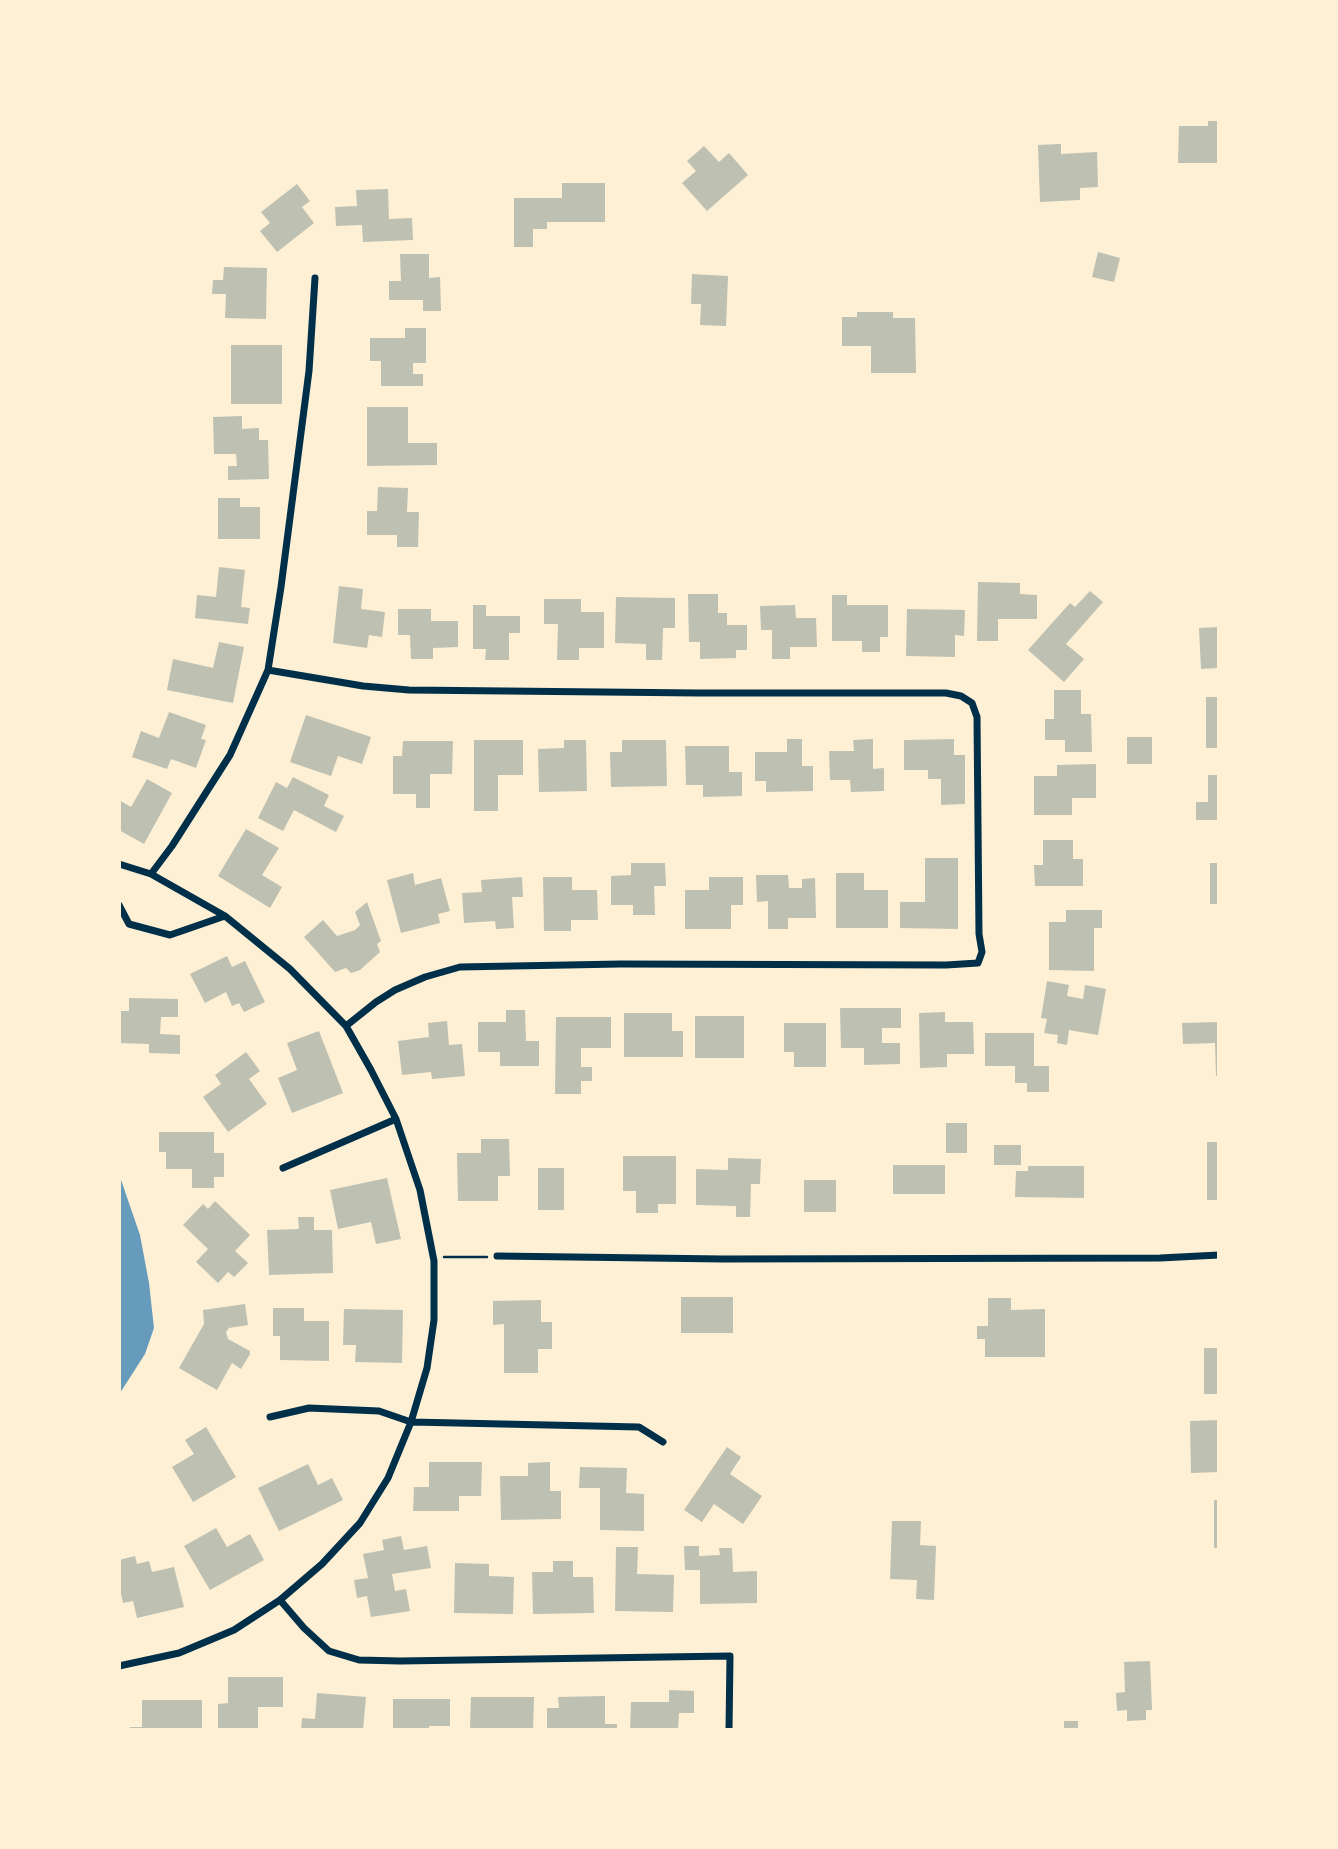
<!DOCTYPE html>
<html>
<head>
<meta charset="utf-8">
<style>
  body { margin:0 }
  #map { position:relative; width:1338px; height:1849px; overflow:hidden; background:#fdf0d5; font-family:"Fira Sans Condensed",sans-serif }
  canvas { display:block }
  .frame { position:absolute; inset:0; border:121px solid #fdf0d5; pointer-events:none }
</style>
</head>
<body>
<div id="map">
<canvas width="1338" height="1849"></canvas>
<div class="frame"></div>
</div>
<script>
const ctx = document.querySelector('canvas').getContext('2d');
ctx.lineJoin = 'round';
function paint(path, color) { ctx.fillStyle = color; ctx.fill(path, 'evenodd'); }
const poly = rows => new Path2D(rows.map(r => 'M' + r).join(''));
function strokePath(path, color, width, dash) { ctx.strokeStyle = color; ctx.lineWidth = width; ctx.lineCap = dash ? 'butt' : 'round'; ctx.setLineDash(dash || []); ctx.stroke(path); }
paint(poly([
  [119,1174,140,1235,149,1283,154,1328,145,1354,120,1393,119,1399]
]), '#669bbc');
paint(poly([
  [1208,119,1219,119,1219,163,1178,163,1179,126,1208,126],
  [1061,144,1061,154,1097,152,1098,187,1080,188,1080,200,1040,202,1038,145],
  [704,146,719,162,729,153,748,175,707,211,682,183,696,171,687,161],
  [562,183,605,183,605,222,547,222,547,229,533,229,533,247,514,247,514,198,562,198],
  [297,184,310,201,302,207,314,223,277,252,260,231,270,223,261,212],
  [388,189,389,219,412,218,413,240,363,242,362,225,336,226,335,207,357,206,356,190],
  [1098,252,1120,258,1114,282,1092,277],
  [400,254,429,254,429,278,440,277,441,311,423,311,423,300,389,300,389,281,401,281],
  [224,267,267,268,266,319,225,318,226,294,212,294,213,280,223,280],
  [692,274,728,276,726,326,700,325,701,304,691,304],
  [857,312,893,312,893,318,915,318,916,373,871,373,871,346,842,346,842,317,857,317],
  [405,328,426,328,426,363,413,363,413,374,423,374,423,386,381,386,381,361,370,361,370,338,405,338],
  [231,345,282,345,282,404,231,404],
  [367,407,408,407,408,443,437,443,437,465,367,466],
  [242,416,242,429,259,428,259,440,268,440,269,479,228,480,228,466,237,466,236,454,214,454,213,417],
  [378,487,408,488,407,512,419,512,418,547,397,547,397,535,367,535,367,511,377,511],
  [218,498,240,498,240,507,260,507,260,539,218,539],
  [219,567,245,570,241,607,250,608,248,624,195,618,197,595,216,597],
  [978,582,1020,583,1020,594,1037,595,1037,619,998,619,998,641,977,641],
  [339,586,363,589,361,609,385,612,382,637,369,635,367,648,333,643],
  [1090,591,1103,602,1066,644,1084,659,1064,682,1028,650,1070,603,1075,607],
  [688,594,718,594,718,613,727,613,727,625,747,625,747,650,736,650,736,658,700,659,700,642,689,642],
  [832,595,847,595,847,605,888,605,888,637,880,637,880,652,862,652,862,641,832,641],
  [616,597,675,598,675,628,663,628,662,660,646,660,646,644,615,643],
  [544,599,581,599,581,612,604,612,604,648,579,648,579,660,557,660,558,624,544,624],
  [473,605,486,605,486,616,520,616,520,633,509,633,509,660,485,660,486,649,473,649],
  [795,605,796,618,816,618,817,647,790,647,790,659,772,659,772,630,761,630,760,606],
  [398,609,431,609,431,621,458,621,458,647,433,648,433,659,411,659,410,635,398,635],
  [907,609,965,610,964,636,955,635,955,657,906,656],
  [1219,627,1219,668,1201,669,1199,628],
  [219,642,244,647,233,703,167,690,173,659,213,668],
  [1054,690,1081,690,1081,714,1091,714,1092,752,1065,752,1065,740,1045,740,1045,719,1054,719],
  [1206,697,1219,697,1219,748,1206,748],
  [169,712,206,725,201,739,206,740,196,768,171,759,167,769,132,757,141,731,159,738],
  [306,715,371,737,362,764,338,756,331,776,290,762],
  [1127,737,1152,737,1152,764,1127,764],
  [787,739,802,739,802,766,813,766,813,791,766,792,766,781,755,781,755,752,787,752],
  [873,739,873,769,884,768,884,791,851,792,850,780,830,780,829,751,854,751,853,740],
  [954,739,954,755,965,755,965,804,941,805,941,779,928,779,928,770,904,770,904,740],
  [474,740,523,740,523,775,498,775,498,811,474,811],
  [564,740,586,740,587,791,539,792,538,749,564,748],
  [622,740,666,740,667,786,611,787,610,752,622,752],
  [403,741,453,741,452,774,430,774,430,808,416,808,416,794,393,794,393,756,402,756],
  [685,746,729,746,729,772,742,772,742,796,703,797,703,785,686,785],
  [1096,764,1096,798,1072,798,1072,815,1034,815,1034,776,1057,776,1057,765],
  [1208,775,1219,775,1219,820,1196,820,1196,802,1208,802],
  [293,777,329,795,324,806,344,816,336,832,294,810,283,831,258,818,276,782,287,788],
  [147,779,172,793,144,844,119,830,119,800,131,807],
  [246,829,279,848,262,875,282,887,270,908,218,876],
  [1043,840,1073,840,1073,859,1083,859,1083,886,1035,886,1034,865,1043,865],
  [925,858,958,858,958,929,900,928,900,902,925,902],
  [631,863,665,863,666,886,654,886,655,915,633,915,633,905,611,905,611,876,631,875],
  [1210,863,1219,863,1219,904,1210,904],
  [413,873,415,885,441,878,450,911,438,914,440,923,401,933,387,880],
  [836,873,864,873,864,890,888,890,888,928,836,928],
  [756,875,788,875,789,888,802,888,802,879,815,878,816,918,788,918,788,929,768,929,768,901,757,902],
  [522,877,523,897,512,897,514,928,496,929,495,921,464,923,462,893,482,892,481,880],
  [543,877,572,877,572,890,597,890,598,920,571,920,571,931,544,931],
  [709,877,743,877,743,905,731,905,731,929,685,929,685,890,709,890],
  [367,902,381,941,377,944,380,952,360,970,351,973,346,968,335,972,304,937,323,920,337,936,355,930,360,925,355,912],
  [1066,910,1102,910,1102,928,1094,928,1094,971,1049,970,1049,922,1066,922],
  [227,956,232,967,245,961,265,1002,244,1012,239,1003,232,1006,226,992,205,1003,190,974],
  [1047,981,1069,985,1067,996,1083,999,1085,985,1106,989,1098,1035,1069,1030,1067,1045,1057,1043,1058,1035,1044,1033,1047,1019,1041,1018],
  [129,998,178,999,178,1017,161,1017,160,1034,180,1035,180,1054,149,1053,149,1044,119,1043,119,1011,129,1011],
  [840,1008,901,1008,901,1028,882,1028,882,1043,900,1043,900,1064,864,1065,864,1048,841,1048],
  [506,1010,525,1010,526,1041,539,1041,539,1066,500,1066,500,1052,478,1052,478,1022,506,1022],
  [945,1012,945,1022,973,1022,974,1054,947,1054,947,1067,920,1068,919,1013],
  [624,1013,672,1013,672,1031,683,1031,683,1057,624,1057],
  [695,1016,744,1016,744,1058,695,1058],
  [556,1017,611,1017,611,1048,581,1048,581,1067,592,1067,592,1081,581,1081,581,1094,555,1094],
  [447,1021,449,1045,462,1044,465,1076,432,1079,431,1072,402,1075,398,1041,429,1037,428,1023],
  [1219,1022,1219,1076,1216,1076,1215,1043,1183,1044,1182,1023],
  [784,1023,826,1023,826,1067,794,1067,794,1052,784,1052],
  [319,1031,343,1093,292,1113,278,1078,297,1070,287,1043],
  [985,1033,1034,1033,1034,1066,1049,1066,1049,1092,1027,1092,1027,1083,1015,1083,1015,1066,985,1066],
  [246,1052,260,1071,249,1079,267,1104,228,1132,203,1097,221,1084,215,1075],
  [946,1123,967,1123,967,1153,946,1153],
  [159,1132,214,1132,214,1153,224,1153,224,1177,214,1177,214,1188,192,1188,192,1169,166,1169,166,1152,159,1152],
  [481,1139,509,1139,510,1176,498,1176,498,1201,458,1201,457,1153,481,1153],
  [1207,1142,1219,1142,1219,1200,1207,1200],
  [994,1145,1021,1145,1021,1165,994,1165],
  [623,1156,676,1156,676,1204,658,1204,658,1213,636,1213,636,1191,623,1191],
  [728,1158,761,1159,760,1184,751,1184,750,1217,736,1217,736,1206,696,1205,696,1169,728,1170],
  [893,1165,945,1165,945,1194,893,1194],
  [1028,1166,1084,1166,1084,1198,1015,1197,1016,1171,1028,1171],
  [538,1168,564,1168,564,1210,538,1210],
  [387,1178,401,1239,376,1244,371,1222,338,1229,330,1190],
  [804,1180,836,1180,836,1212,804,1212],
  [215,1201,250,1235,235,1251,248,1263,234,1277,228,1272,218,1283,196,1262,208,1249,183,1225,203,1204,208,1209],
  [298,1217,314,1217,314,1230,332,1230,333,1273,269,1275,267,1230,299,1229],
  [681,1297,733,1297,733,1333,681,1333],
  [988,1298,1011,1298,1011,1310,1045,1309,1045,1357,985,1357,985,1339,977,1339,977,1326,988,1326],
  [541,1300,541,1322,552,1322,552,1349,538,1349,538,1373,504,1373,504,1324,493,1325,493,1301],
  [245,1304,248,1325,229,1328,226,1332,228,1339,250,1351,250,1354,241,1369,232,1363,217,1390,179,1368,204,1324,203,1310],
  [273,1308,304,1308,304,1321,329,1321,329,1361,280,1360,280,1336,273,1336],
  [344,1309,403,1310,402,1363,355,1362,356,1345,343,1345],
  [1204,1348,1219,1348,1219,1394,1204,1394],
  [1219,1420,1219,1472,1191,1473,1190,1421],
  [206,1427,236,1477,193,1502,172,1467,194,1454,185,1440],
  [727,1447,741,1457,730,1474,762,1496,743,1524,714,1504,702,1522,684,1510],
  [429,1462,482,1462,481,1496,459,1496,459,1511,413,1511,414,1487,429,1487],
  [550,1462,550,1491,561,1491,561,1519,501,1520,500,1476,528,1476,528,1463],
  [308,1464,318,1485,332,1478,343,1500,279,1531,258,1488],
  [580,1467,627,1468,626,1493,644,1494,644,1531,600,1530,600,1488,579,1488],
  [1214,1500,1219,1500,1219,1548,1214,1548],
  [892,1521,921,1521,920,1545,936,1546,934,1600,916,1599,917,1580,890,1579],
  [216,1528,227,1547,250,1534,264,1560,210,1590,184,1546],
  [401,1536,404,1550,427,1546,431,1568,392,1574,395,1591,406,1589,410,1611,371,1617,367,1596,357,1598,354,1580,368,1578,363,1554,384,1550,382,1540],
  [684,1546,699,1546,699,1556,720,1555,719,1548,732,1548,733,1572,757,1571,757,1603,700,1604,700,1570,685,1570],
  [616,1547,638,1547,637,1574,674,1575,673,1612,615,1611],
  [135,1556,137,1564,149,1561,152,1572,174,1567,184,1607,137,1618,133,1601,123,1603,119,1585,119,1560],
  [553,1561,573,1561,573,1577,593,1577,594,1613,533,1614,532,1572,553,1572],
  [455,1563,489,1564,489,1576,514,1577,513,1614,454,1613],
  [1150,1661,1152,1710,1146,1710,1146,1720,1127,1721,1127,1710,1117,1711,1116,1693,1125,1692,1124,1662],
  [228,1677,283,1677,283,1707,258,1707,258,1730,218,1729,218,1704,228,1703],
  [669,1690,694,1691,694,1713,679,1713,678,1730,630,1730,631,1702,669,1702],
  [317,1693,366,1697,363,1730,301,1730,302,1718,315,1719],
  [605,1696,605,1724,617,1724,617,1730,547,1730,547,1708,559,1708,558,1697],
  [471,1697,534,1697,533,1730,470,1730],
  [393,1699,450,1699,450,1726,429,1726,429,1730,393,1730],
  [142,1700,202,1700,202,1730,130,1730,130,1727,142,1727],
  [1064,1721,1078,1721,1078,1730,1064,1730]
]), '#bec0b2');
strokePath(poly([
  [444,1257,487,1257]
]), '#003049', 2.5);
strokePath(poly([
  [268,670,363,686,409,690,699,693,946,693,961,696,972,703,977,717,979,934,982,952,978,963,946,965,620,964,460,967,425,977,395,990,376,1002,346,1026],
  [119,864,151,874,225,916,290,969,346,1026,371,1070,396,1119,420,1190,434,1261,434,1320,427,1368,411,1422,388,1478,360,1523,322,1564,280,1600,234,1630,179,1653,119,1666],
  [151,874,172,846,230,755,268,670,281,587,309,371,315,278],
  [119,905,129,924,170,935,225,916],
  [283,1168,396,1119],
  [497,1256,724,1259,1160,1258,1219,1255],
  [270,1417,309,1408,379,1411,411,1422,639,1427,663,1442],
  [280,1600,304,1628,329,1651,359,1660,400,1661,730,1656,729,1730]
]), '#003049', 7);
</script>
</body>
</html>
